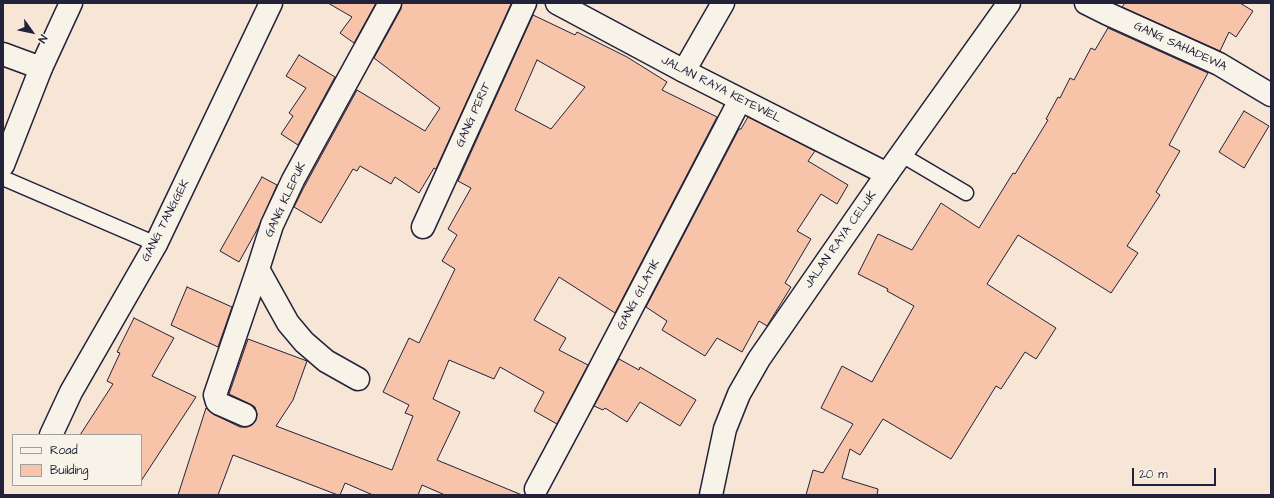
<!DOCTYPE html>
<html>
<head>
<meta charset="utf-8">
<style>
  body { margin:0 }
  #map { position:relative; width:1274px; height:498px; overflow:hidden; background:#f7e5d5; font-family:"Architects Daughter",sans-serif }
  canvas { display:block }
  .frame { position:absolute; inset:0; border:4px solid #22223b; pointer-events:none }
  .legend { position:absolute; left:12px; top:434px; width:130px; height:52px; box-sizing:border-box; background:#f7f3e8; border:1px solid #a29fa3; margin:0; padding:5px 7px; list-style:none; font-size:12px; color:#22223b }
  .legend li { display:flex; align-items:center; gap:8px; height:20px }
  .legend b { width:20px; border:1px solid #a29fa3 }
  .north { position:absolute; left:12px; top:12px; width:40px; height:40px; -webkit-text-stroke:3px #f7f3e8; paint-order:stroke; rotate:123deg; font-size:11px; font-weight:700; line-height:16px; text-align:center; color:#22223b }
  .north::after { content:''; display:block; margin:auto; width:14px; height:18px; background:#22223b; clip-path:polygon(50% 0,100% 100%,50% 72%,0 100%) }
  .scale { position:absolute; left:1132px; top:468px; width:84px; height:18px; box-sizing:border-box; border:2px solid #22223b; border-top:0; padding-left:5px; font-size:12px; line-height:14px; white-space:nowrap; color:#22223b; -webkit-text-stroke:3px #f7f3e8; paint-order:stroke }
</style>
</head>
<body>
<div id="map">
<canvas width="1274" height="498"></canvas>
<div class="frame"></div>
<ul class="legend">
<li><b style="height:5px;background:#f7f3e8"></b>Road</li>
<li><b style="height:11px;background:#f7c3a9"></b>Building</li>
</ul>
<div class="north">N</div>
<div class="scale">20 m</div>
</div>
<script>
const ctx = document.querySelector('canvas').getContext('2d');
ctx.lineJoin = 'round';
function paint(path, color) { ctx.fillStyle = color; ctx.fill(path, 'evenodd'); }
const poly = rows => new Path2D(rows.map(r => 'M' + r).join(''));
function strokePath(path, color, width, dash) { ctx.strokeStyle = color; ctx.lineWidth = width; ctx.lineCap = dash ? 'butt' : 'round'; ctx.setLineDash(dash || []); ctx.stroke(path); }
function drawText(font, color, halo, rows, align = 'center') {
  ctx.font = font + ' "Architects Daughter",sans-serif'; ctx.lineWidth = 3; ctx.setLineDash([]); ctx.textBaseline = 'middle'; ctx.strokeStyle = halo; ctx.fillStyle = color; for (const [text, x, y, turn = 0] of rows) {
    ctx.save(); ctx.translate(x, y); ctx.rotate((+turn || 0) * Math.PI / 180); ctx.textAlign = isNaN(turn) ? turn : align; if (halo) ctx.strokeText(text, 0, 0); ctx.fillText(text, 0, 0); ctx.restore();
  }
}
const building = poly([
  [328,3,376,3,354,43,340,33,352,17,328,3],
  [402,3,509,3,511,4,436,169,434,168,419,193,395,177,391,184,360,166,357,171,353,169,321,223,294,207,303,189,357,90,425,131,440,108,374,58,401,9,402,3],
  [1125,3,1240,3,1253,11,1236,37,1229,32,1220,51,1122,7,1125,3],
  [533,15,575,35,577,32,627,57,667,82,662,90,717,117,615,313,559,277,534,320,566,338,559,350,588,365,557,424,534,411,544,392,500,367,494,379,449,360,433,399,460,412,437,460,522,495,445,495,422,485,418,495,373,495,345,483,340,495,338,495,233,455,218,495,178,495,206,408,213,414,240,427,246,427,252,425,256,420,257,414,255,407,250,404,229,394,248,339,307,361,293,400,276,426,392,470,413,416,405,413,409,405,383,392,409,338,419,343,455,269,442,261,457,235,448,229,471,188,458,181,533,15],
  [537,60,585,87,551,129,515,110,537,60],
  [1108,28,1208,73,1169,145,1180,151,1156,192,1160,195,1127,246,1138,253,1111,293,1057,259,1018,235,987,284,1056,328,1036,359,1025,352,1001,389,996,386,951,459,883,419,860,455,850,449,842,478,878,489,877,495,806,495,813,470,823,473,853,424,821,408,842,366,872,382,914,306,887,291,888,289,858,274,878,234,912,250,941,203,979,228,1013,173,1015,174,1048,120,1046,119,1058,97,1060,98,1070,78,1074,80,1091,48,1095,50,1108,28],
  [299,55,335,77,298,145,281,134,293,116,289,113,306,88,286,76,299,55],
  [1244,111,1269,126,1244,168,1219,152,1244,111],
  [748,117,815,151,808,161,848,185,837,204,821,194,797,231,811,239,785,283,791,287,767,326,759,321,742,352,717,338,705,356,662,330,667,321,646,307,739,129,741,129,748,117],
  [262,177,277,185,258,228,239,262,220,251,262,177],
  [187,287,232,307,218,347,171,325,187,287],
  [134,318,174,338,152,376,196,397,141,481,141,435,80,435,113,384,107,381,120,353,117,352,134,318],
  [619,359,639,370,640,367,696,400,680,426,640,402,627,422,605,408,603,410,594,406,619,359]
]);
paint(building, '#f7c3a9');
strokePath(building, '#22223b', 1);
const lane = poly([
  [900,154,966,193],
  [3,178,156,244]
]);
const street = poly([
  [1086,3,1106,13,1219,64,1271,95],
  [3,54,41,68],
  [684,71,723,3],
  [423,227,525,3],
  [258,269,288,323,304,342,326,361,358,379],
  [245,415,220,404,217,402,215,395,258,269,272,225,293,180,390,3],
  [51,435,71,392,156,244,271,3],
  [536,489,584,399,740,100]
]);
const secondary = poly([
  [557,3,684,71,887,174],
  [3,165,41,68,71,3]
]);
const highway = poly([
  [711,495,725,429,739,394,759,359,887,174,1009,3]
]);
strokePath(lane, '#22223b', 17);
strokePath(street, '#22223b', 25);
strokePath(secondary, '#22223b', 25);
strokePath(highway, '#22223b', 25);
strokePath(lane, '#f7f3e8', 14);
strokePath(street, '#f7f3e8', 22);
strokePath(secondary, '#f7f3e8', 22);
strokePath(highway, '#f7f3e8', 22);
drawText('12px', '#22223b', '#f7f3e8', [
  ["GANG SAHADEWA",1180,47,25],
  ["JALAN RAYA KETEWEL",721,90,27],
  ["GANG PERIT",474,115,-66],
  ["GANG KLEPUK",286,200,-65],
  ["GANG TANGGEK",166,221,-63],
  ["JALAN RAYA CELUK",841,240,-55],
  ["GANG GLATIK",639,295,-62]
]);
</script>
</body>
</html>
